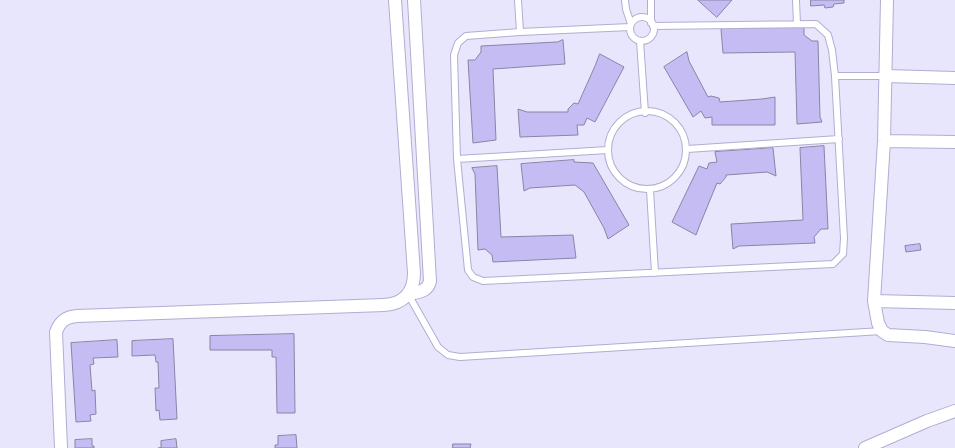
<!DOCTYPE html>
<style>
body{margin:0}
canvas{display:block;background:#e8e6fc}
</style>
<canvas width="955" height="448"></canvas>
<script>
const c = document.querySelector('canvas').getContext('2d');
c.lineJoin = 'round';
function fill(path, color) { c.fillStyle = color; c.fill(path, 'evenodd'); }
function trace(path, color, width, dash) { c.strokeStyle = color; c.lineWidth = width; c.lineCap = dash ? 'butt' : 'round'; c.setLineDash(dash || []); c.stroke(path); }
const building = new Path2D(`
 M698,0H732L717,17Z
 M811,0H844V3L834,4L833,7L825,8L824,5L811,6Z
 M804,27V35L812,41H818L820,117L822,122L797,124L795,52L723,53L721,29Z
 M563,40L565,64L493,69L496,140L473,143L468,60H475L481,52V46L557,42Z
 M687,52L689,61L708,97L711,96L719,98L720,102L762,99L775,97V125H712V117L705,118L701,111L693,117L664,67Z
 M600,54L624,67L595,122L587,118L584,125H577L578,135L520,137L518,109L527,112H568V109L574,103L578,104L595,66Z
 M824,146L828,229H821L814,237L815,243L739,246L733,249L731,224L803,220L800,148Z
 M773,148L776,176L767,172L726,175V177L720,184L717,183L701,222L696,235L672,222L699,166L707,169L709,163L717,162L715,152Z
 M574,160V162L593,163L629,225L608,239L604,228L584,192L575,185L530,188L524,191L521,164Z
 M497,166L501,237L573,235L576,258L493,262L492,255L485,249L478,250L475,174L472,168Z
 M920,244L921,250L906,252L905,246Z
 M294,334L295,413H277L276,357H272V350H210V336Z
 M173,339L177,419L160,420L159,410L156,411L155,388H159L158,362H156L155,355L132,356V341Z
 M117,340L118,357L93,358L94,364L90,365L92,391L95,390L96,414L90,415L91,421L76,422L71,343Z
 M296,435L297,448H275V445H278V436Z
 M92,439V446H94V448H75V440Z
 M176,439L177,448H158H161V441Z
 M453,444H471L470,448H453Z`);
const lane = new Path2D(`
 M518,0L520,32
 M625,0L626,9L631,24
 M651,0V23
 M796,0L797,24
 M630 29a12 12 0 1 1 24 0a12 12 0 1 1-24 0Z
 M630,27L520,32L466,36L458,43L454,55L457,159L468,270L473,277L483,281L833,264L843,254L844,238L835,76L832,50L828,35L816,24L653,26
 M640,41L645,113
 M835,76H886
 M608 150a39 39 0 1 1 78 0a39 39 0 1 1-78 0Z
 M687,149L839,139
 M457,159L608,150
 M650,190L655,273
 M408,294L438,347L448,355L460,357L882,331`);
const street = new Path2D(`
 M887,0L884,141L874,301L878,323L882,331L888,335L925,337L955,341
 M886,76L955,78
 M884,141L955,142
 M408,294C418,292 428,292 430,281L414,0
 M874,301L955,303
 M61,448L56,332C60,321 66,317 77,316L384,305C403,304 414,293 414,273L395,0
 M865,448L927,421L955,411`);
fill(building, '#c5bcf4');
trace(building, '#8984a6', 1);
trace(lane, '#b2add1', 8);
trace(street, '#b2add1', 14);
trace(lane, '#fff', 6);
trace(street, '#fff', 12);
</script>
